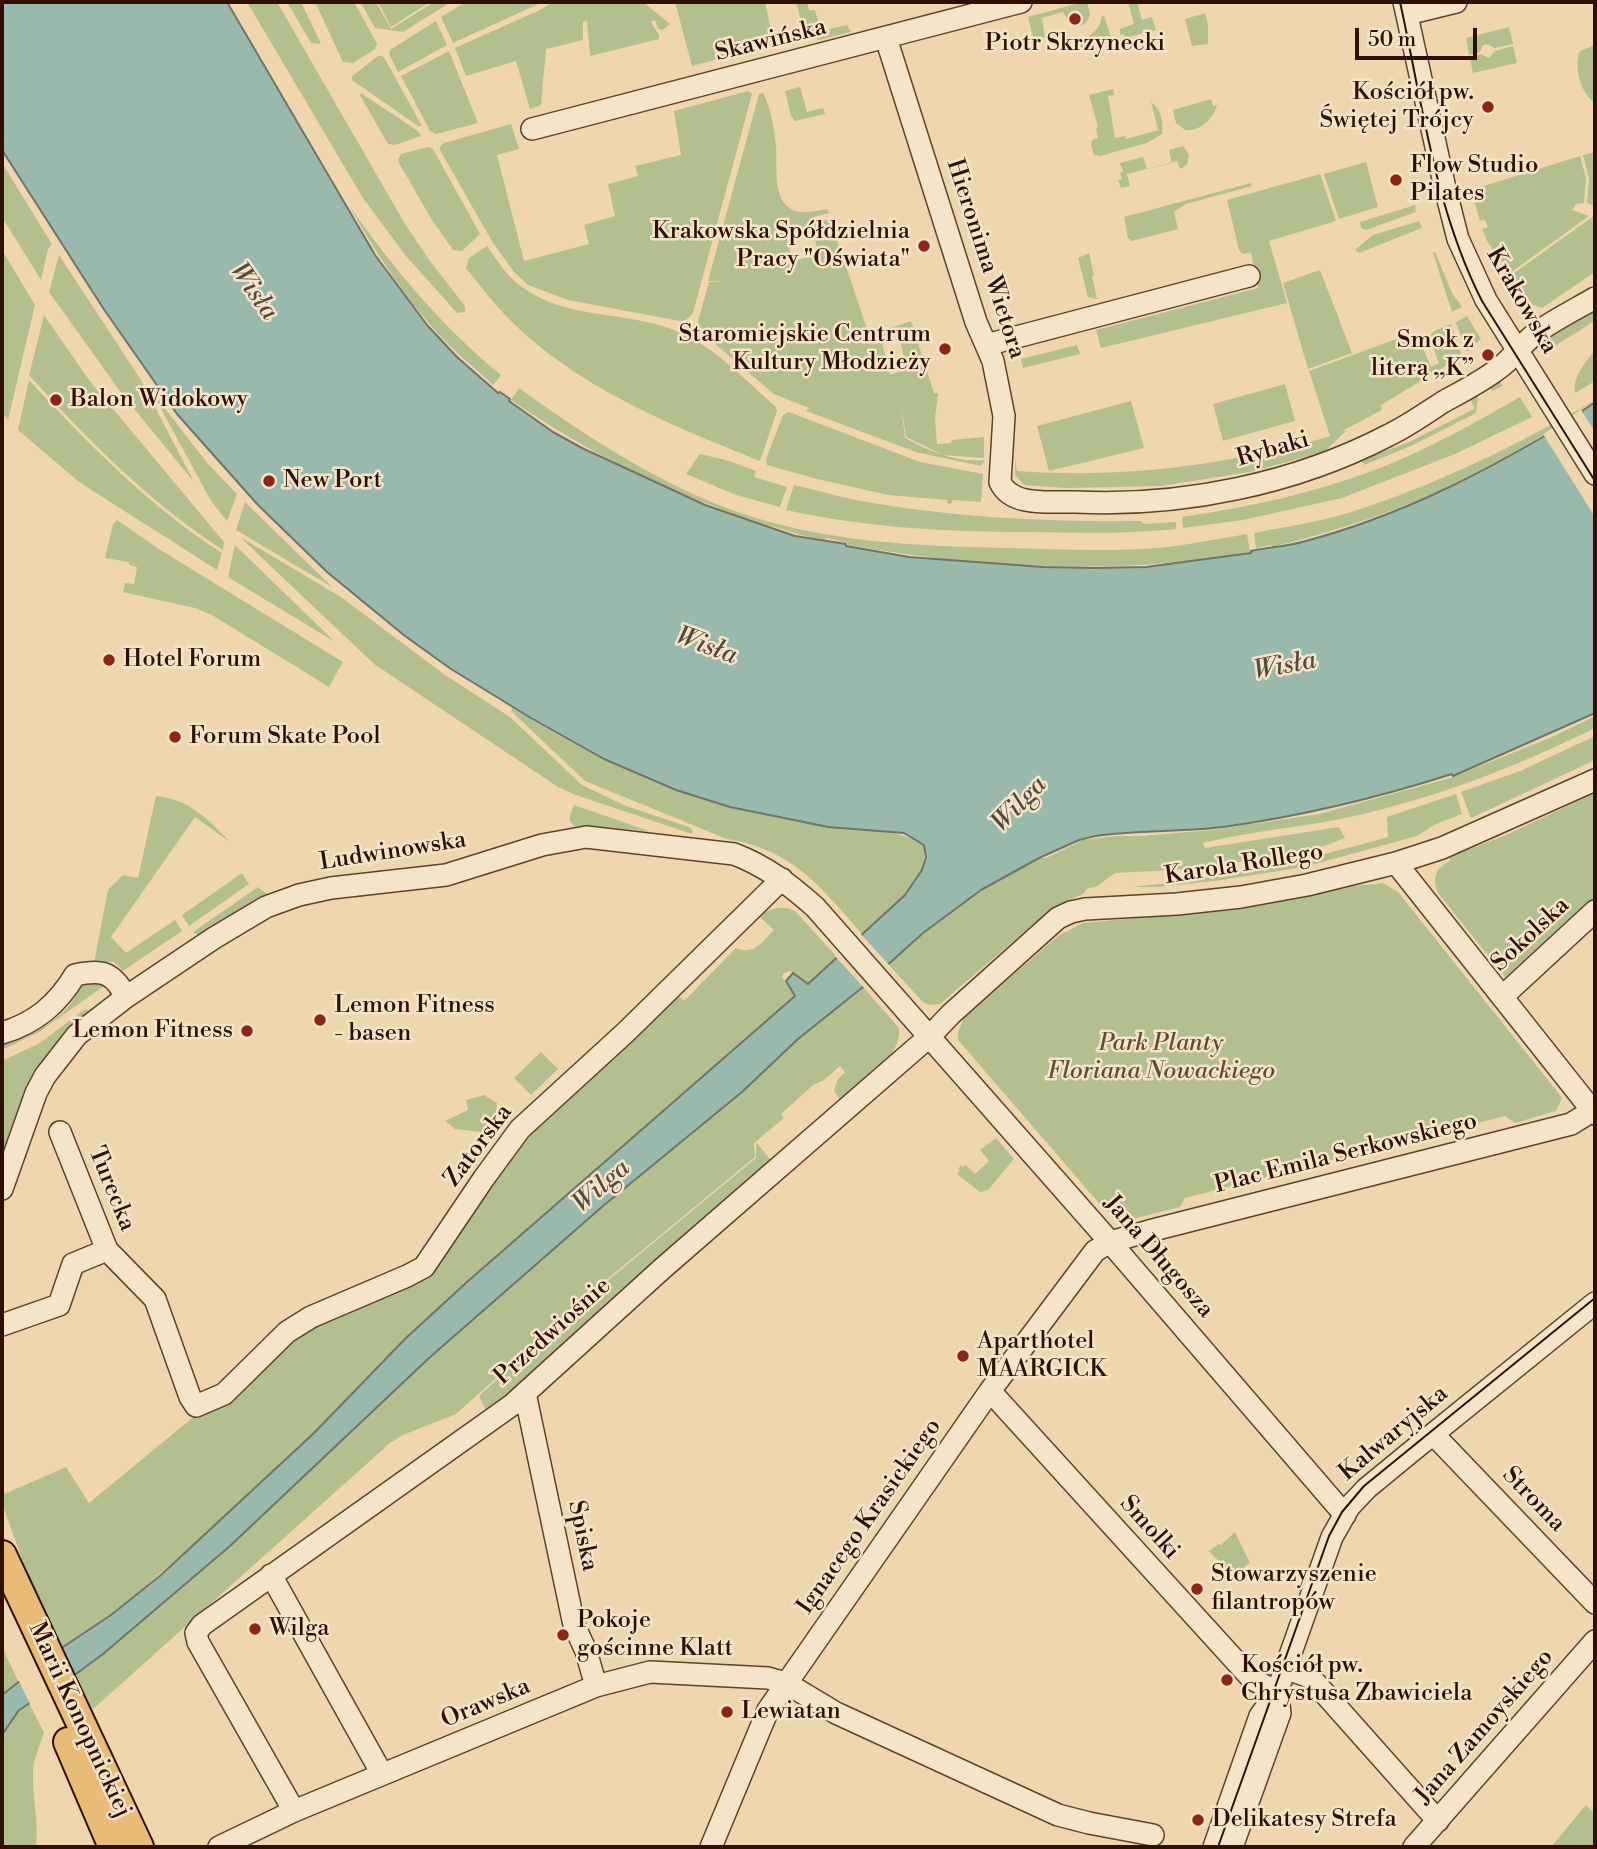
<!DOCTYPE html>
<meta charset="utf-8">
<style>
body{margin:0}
#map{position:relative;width:1597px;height:1849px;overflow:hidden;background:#f0d6ae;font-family:"Libre Bodoni",serif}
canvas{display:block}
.frame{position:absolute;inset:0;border:4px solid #2f1000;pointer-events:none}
.scale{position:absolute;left:1355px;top:28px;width:122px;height:32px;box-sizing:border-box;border:4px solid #2f1000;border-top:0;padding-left:9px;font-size:21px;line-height:24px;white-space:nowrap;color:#2f1000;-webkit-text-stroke:5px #f5e4ca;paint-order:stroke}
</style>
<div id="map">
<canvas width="1597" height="1849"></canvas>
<div class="frame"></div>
<div class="scale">50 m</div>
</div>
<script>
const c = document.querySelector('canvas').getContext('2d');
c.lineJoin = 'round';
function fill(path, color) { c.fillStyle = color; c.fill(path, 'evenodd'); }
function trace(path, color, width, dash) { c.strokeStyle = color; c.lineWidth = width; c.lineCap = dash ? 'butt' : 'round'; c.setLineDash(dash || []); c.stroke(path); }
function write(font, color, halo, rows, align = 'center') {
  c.font = font + ' "Libre Bodoni",serif'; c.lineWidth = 5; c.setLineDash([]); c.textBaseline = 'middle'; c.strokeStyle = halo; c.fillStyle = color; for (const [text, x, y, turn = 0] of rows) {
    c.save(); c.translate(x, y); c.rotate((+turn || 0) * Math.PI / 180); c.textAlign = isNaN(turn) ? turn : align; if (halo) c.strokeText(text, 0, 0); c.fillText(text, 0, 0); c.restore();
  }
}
const green = new Path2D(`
 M247,2H277L405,224L430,261L465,306V312L457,313L406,256L363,198Z
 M287,2H301L321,44L311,43Z
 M315,2H354L377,44L375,49L353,63L343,62Z
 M360,2H376L391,29L434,2H451L403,32L375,28Z
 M378,2H430L391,27Z
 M466,2H543L453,43L441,17Z
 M553,2H643L670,24L662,30L658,29L655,20L651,22L659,35V39L590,56L587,21L583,22V40L546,49L541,105L530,109L516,61L466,76L455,48L542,9Z
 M675,2H765L774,44L692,66Z
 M796,2H807L809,10H815L821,31L847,25L851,32L819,40L805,35Z
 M1083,2H1087L1090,14C1088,24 1080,29 1070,25L1063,12L1042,18L1045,37L1034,41L1028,17Z
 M1128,2H1137L1142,20L1152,17L1156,30L1125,38L1124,34L1120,35V29L1134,24Z
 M1205,13L1208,24V44L1192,46L1185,19Z
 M1102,16H1104L1111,37L1108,38L1109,43L1077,52L1075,41C1090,37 1099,32 1102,16Z
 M436,21L447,45L398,72L389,54L390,50Z
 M1509,27L1513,44L1495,48L1486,44L1482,46L1480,52L1469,55L1466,38Z
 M1595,45V103C1581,94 1573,67 1580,51Z
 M1513,46L1517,63L1473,73L1470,58L1481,54L1489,58L1495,51Z
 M449,51L478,123L436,134L430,131L401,76Z
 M378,56H382L385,59L422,126H418L352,80V76Z
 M800,87L807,112L823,108L825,114L795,121L791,116L785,91Z
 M1113,89L1114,95L1108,96L1115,138L1125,136L1126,139L1158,130L1151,102C1161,108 1164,123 1162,134L1147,143L1100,156L1094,155L1091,145L1092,140L1098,138L1096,128L1098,127L1089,95Z
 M748,91L752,94L693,313L686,320L680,321L568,300L528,285L514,272L493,243L440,150V147L444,143L511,124L519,149L497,155L524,261L589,244L584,225L615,216L608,184L638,176L635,166L681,155L674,111Z
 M361,93L418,131L421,136L395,145L388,144L360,95Z
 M763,93C771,107 774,129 776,146C778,167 770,207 800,212C808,213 819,210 827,209L829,213L814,217L815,222L830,219L869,335L911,321L934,393H938L935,419L937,444L951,443L952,440L984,437V458L943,455L906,437L901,404L905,438C930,451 955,463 985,460L981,466L916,452L806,411L809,408L774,394L701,332L698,321L709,282L725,281H708L759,94ZM811,227L819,254L793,261L786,235ZM898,333L907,369L890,375L881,338Z
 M1211,99L1213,106L1217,105C1213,119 1200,132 1185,130L1176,123L1173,110Z
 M1183,146L1189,155L1187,165L1180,169L1177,161L1127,174L1130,186L1121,188L1118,180L1122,179L1120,173L1123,172L1120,163L1143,157L1147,169L1172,163L1169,150Z
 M428,147L433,149L480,234L462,251L453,250L432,220L399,163L398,160L401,154Z
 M1595,152V206L1587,203L1589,179L1583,155Z
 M1580,156L1586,178L1584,203L1576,204L1572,210L1589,216L1509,274L1487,241L1482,229L1488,227L1485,220L1480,221L1471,190Z
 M1366,162L1378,207L1339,219L1324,174Z
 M2,163L52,244L48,249L41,280L2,217Z
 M1320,174L1336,221L1269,241L1287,303L1101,348L1096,330L1258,288L1251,253L1242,254L1239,250L1227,200Z
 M1251,183L1252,186L1186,204L1174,212L1178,229L1132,241L1128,238L1124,217Z
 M1415,205L1416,212L1366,230L1361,228L1360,222Z
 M350,207C394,269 442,327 501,375L493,385C478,371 463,359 449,345C408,304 378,256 350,207Z
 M1595,215V272L1542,308L1528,303L1510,276Z
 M1419,221L1422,228L1359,253L1355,250L1373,235Z
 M487,246C497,260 507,277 522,287C567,321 632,310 681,333C717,349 746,381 775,406L777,411L760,461C666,423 565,383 496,305C485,293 476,280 466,268L469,258Z
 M2,250L35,305L8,420L2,412Z
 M1435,252L1452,293L1462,307L1452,312L1433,253Z
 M1089,253L1094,275L1092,276L1097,299L1088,297L1078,258Z
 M59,255L141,380L194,482L122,394L49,292Z
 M1320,270L1352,353L1308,369L1283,283Z
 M1595,308V321L1553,347L1548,337Z
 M44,315L89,380L224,542L223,550C150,503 87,439 29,375Z
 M1467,316L1481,339L1468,351H1466L1456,322Z
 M1451,324L1462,356L1381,405L1382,410L1342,431H1346L1324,452L1250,472L1161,486L1066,488L1024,485L1015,475V461L1017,471C1126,479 1223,465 1328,437L1330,436L1309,371L1410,334L1421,343L1431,367L1439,363L1429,337L1434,331Z
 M1077,345L1080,354L1023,368L1021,359Z
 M1595,350V381L1575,393C1572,378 1586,361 1595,350Z
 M29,380C87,443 149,506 222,553L217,570L79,482L18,430Z
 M1499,380L1503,386L1492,391L1491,388L1478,396L1476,413L1411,446L1364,465L1362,461L1367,458L1409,442L1472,410L1475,408L1470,399Z
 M1285,384L1295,421L1223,441L1213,404Z
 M519,388C587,437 662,486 741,513C826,542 915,546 1004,548C1055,549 1107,552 1158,548C1188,545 1218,539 1247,534L1250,552C1118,576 980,568 848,545V543L826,538L825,541C714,514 605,465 511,400Z
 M152,392L208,464L237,494L227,521L211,501Z
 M1520,397L1532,417L1455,454L1342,498L1243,520L1183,528L1182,517C1249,507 1316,493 1380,468C1429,449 1474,423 1520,397Z
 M1595,400L1580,410L1581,412C1543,435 1505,460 1465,479C1403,509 1339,531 1272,547L1271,545L1256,548L1254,533C1285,527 1318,522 1348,513C1434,486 1518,445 1595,400Z
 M1131,401L1144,448L1049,471L1037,426Z
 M789,412L920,462L983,474L981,502L953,500L951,504L947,503V500L888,495L817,479L767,465L766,459L783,415Z
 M700,454L726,460L756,471L754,477L787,487L780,507L736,495L686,474Z
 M794,485C820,491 846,499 873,503C961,518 1051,522 1141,521L1144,524L1176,522V529C1128,534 1080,533 1031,532C947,532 868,528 786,510Z
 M245,502L332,587L236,530Z
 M117,520L162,551L343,662L329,687L212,615L195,608L123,592L125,583L134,584L137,567L129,565V562L105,558L113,524Z
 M240,537L341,597L445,675L510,717L582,785L626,806L689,827L693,831L692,834L576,795L558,787L374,664Z
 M235,545L335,642L228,577Z
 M513,708C581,749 653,788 731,807C762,814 794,821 826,827C859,832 895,826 924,845C930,883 888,910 862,934C820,886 793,850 727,839L585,781L511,711Z
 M1595,716V728C1516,767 1431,800 1345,818C1298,828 1249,831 1203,843L1205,848L1339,827L1345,838L1324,846L1233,863L1174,870L1115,873L1096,887L1088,888L1083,894L1052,908L940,1004L929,1005L923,1002L887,963L923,933L981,890L1039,858H1046L1083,840L1115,836H1141L1213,830L1319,814L1450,778L1552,737Z
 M1595,736V760L1471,818L1461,792L1520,771Z
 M1595,793V903L1510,983L1438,893C1432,879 1435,868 1450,861L1449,857L1506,835Z
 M1456,794L1462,814L1436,824L1417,836L1304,867L1222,880L1158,887H1131C1219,879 1303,861 1388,837L1387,817Z
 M156,796C189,799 208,819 230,842L195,817L111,937L126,953L175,920L182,931L123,971L114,962L94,963L108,890L123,875L138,878Z
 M574,805L649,831L574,826L569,819Z
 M242,873L249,884L189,926L182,915Z
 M1383,883L1398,892L1556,1090L1562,1098L1556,1111L1515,1123L1505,1116L1185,1198L1180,1207L1125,1221L1104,1209L958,1040V1032L964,1018L1058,936L1083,923L1239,909L1354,886Z
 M258,887L271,897L202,937L193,932Z
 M777,908H787L795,911L837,957L808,984L790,971L784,973L782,977L795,996L406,1338L314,1433L215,1527L111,1615L63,1647L25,1568L2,1503V1495L66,1467L89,1503L293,1335L397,1285L518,1139L676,993L684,1001L736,948C753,956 762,942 774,930L760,917L767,911Z
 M91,981L104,986L39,1032L2,1050V1045C32,1036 72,1016 80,985Z
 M863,987L899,1028C903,1058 860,1083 840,1100L834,1091L838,1079L845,1072L840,1066L824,1080L813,1085L781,1114L784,1118L754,1143L755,1157L593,1291L456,1414L403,1435L390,1443L92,1710L76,1674L230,1546L429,1358L603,1206L742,1092L798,1039Z
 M85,1009L91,1012L21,1104L2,1155V1061L40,1043Z
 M541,1052L558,1069L531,1095L514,1078Z
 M484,1095L497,1103L495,1125L491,1133L455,1129L445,1121L468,1110L466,1100Z
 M996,1138L1014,1159L988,1190L980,1192L957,1174L960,1171L958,1169L961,1165L963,1167L966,1165L975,1174L989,1161L980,1150Z
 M756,1142L771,1160V1166L487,1413L479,1396L594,1292L756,1158Z
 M1235,1532L1250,1563L1233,1576L1209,1551L1219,1544L1221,1545Z
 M2,1647L18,1681L2,1695Z
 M29,1703L44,1733C40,1745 34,1758 33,1770C32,1797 39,1821 36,1847H2V1735L19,1710Z
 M1586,1805L1595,1814V1847H1551Z`);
const water = new Path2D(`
 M2,2H227L375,255L427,325L457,357L498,393L500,392L510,399L509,401L553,432L582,448L705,505L795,536L846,544V546L909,557L1043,567L1095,568L1146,567L1251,553V551C1269,547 1283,547 1302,542C1405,515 1493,468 1583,413L1582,411L1595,402V713L1453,776L1452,774C1377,798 1302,816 1223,827C1181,832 1137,830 1095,836L1079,840L1039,858L981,890L923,933L863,987L798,1039L742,1092L603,1206L429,1358L230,1546L103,1654L76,1674L19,1710L2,1735V1695L63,1647L111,1615L161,1575L314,1433L406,1338L467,1282L795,996L786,981L793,973L808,984L905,895L922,870L926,857L924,845L904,833L828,827L730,807L676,790L604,759L531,718L451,669L405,636L327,572L258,505L177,414L103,308L2,150Z`);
const pier = new Path2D(`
 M1580,408L1595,432V517L1543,434L1579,411Z
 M859,932L890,966L866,990L834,955Z
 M61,1644L77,1678L31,1706L17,1677Z`);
const minor = new Path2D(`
 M1404,2L1445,188L1458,239L1486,300L1595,474
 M1407,14L1456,2
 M886,38L976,322L993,361L1004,416L1000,482C1012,508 1052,501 1076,502C1182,507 1295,484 1389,435C1408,426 1426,413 1443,402C1461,392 1481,382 1498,369C1512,359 1522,344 1536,333C1554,320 1576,309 1595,298
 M532,129L1021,2
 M986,345L1249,276
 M1396,863L1595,1114
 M1502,997L1595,911
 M2,1033C35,1023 57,1005 75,975C102,969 113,972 126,997
 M60,1132L107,1250L155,1299L190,1397L196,1406L224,1394L287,1332L311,1317L407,1276L424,1267L484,1178L520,1129L626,1032L782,879
 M2,1189L36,1093L45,1076L77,1035L126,997L214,938L266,907L299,895L331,888L446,875L542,845L586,837L734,854C766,866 790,885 815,907L1110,1242L1345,1515
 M2,1325L59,1305L73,1264L107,1250
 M990,1391L1252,1679L1277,1692
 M525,1393L574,1625L586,1651L596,1686
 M1433,1434L1595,1603
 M271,1575L382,1774
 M1285,1668L1310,1677L1438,1821
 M294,1811L198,1642L196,1633L202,1625L512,1405L663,1268L930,1036L951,1014L1058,918L1071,912L1085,909L1177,904L1241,897L1307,885L1396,863L1442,848L1595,780
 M219,1847L294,1811L596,1686L650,1672L768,1678L786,1683L836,1713L1058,1815L1089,1823L1153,1835
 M711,1847L768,1710L990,1391L1095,1251L1110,1242L1149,1231L1571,1124L1595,1109
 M1214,1847L1260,1716L1277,1692L1332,1537L1349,1507L1367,1488L1417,1447L1595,1303
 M1232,1847L1280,1713L1277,1692
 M1414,1847L1595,1641`);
const major = new Path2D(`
 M2,1555L139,1847
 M68,1742L113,1847`);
const tram = new Path2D(`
 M1400,2C1422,102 1435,209 1482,301L1595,481
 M1218,1847L1329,1536L1342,1512L1364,1486L1595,1298`);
const markers = [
 [1075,19,7,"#8f2418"],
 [1488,107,7,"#8f2418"],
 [1396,180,7,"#8f2418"],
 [924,246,7,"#8f2418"],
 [945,349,7,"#8f2418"],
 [1488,355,7,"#8f2418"],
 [56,400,7,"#8f2418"],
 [269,481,7,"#8f2418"],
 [109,660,7,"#8f2418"],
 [175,737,7,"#8f2418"],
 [320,1020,7,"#8f2418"],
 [247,1031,7,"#8f2418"],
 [963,1356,7,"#8f2418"],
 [1197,1589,7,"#8f2418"],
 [255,1629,7,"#8f2418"],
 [563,1635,7,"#8f2418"],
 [1227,1680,7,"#8f2418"],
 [727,1712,7,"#8f2418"],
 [1198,1820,7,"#8f2418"]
];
const streetNames = [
 ["Skawińska",771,41,-14],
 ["Hieronima Wietora",985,259,72],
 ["Krakowska",1521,301,60],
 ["Rybaki",1273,450,-16],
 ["Ludwinowska",393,852,-9],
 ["Karola Rollego",1244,865,-9],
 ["Sokolska",1531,935,-43],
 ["Zatorska",479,1146,-53],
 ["Plac Emila Serkowskiego",1346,1154,-14],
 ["Turecka",111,1189,68],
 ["Jana Długosza",1158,1257,49],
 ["Przedwiośnie",553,1332,-42],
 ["Kalwaryjska",1394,1434,-40],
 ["Stroma",1533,1500,46],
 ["Ignacego Krasickiego",870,1517,-55],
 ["Smolki",1149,1528,48],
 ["Spiska",582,1536,78],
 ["Orawska",486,1704,-23],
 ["Marii Konopnickiej",79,1720,65],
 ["Jana Zamoyskiego",1485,1727,-49]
];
const poiNames = [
 ["Piotr Skrzynecki",1075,44,"center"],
 ["Kościół pw.",1474,93,"right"],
 ["Świętej Trójcy",1474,121,"right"],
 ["Flow Studio",1410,166],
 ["Pilates",1410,194],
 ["Krakowska Spółdzielnia",910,232,"right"],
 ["Pracy \"Oświata\"",910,260,"right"],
 ["Staromiejskie Centrum",931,335,"right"],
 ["Kultury Młodzieży",931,363,"right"],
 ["Smok z",1474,341,"right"],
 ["literą „K”",1474,369,"right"],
 ["Balon Widokowy",70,400],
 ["New Port",283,481],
 ["Hotel Forum",123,660],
 ["Forum Skate Pool",189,737],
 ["Lemon Fitness",334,1006],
 ["- basen",334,1034],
 ["Lemon Fitness",233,1031,"right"],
 ["Aparthotel",977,1342],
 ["MAARGICK",977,1370],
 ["Stowarzyszenie",1211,1575],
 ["filantropów",1211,1603],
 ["Pokoje",577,1621],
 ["gościnne Klatt",577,1649],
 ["Wilga",269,1629],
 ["Kościół pw.",1241,1666],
 ["Chrystusa Zbawiciela",1241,1694],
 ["Lewiatan",741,1712],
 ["Delikatesy Strefa",1212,1820]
];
const parkNames = [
 ["Park Planty",1161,1044],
 ["Floriana Nowackiego",1161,1072]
];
const waterNames = [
 ["Wisła",253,292,55],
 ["Wisła",706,647,20],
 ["Wisła",1285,667,-11],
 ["Wilga",1020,805,-46],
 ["Wilga",602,1187,-41]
];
fill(green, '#b4bf8f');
fill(water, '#9ab9ad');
trace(water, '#6f7568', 2);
fill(pier, '#f0d6ae');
trace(minor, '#5f422c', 24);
trace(major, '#2f1000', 32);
trace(minor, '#f5e4ca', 21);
trace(major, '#e8bb77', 28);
trace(tram, '#2f1000', 2);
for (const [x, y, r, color] of markers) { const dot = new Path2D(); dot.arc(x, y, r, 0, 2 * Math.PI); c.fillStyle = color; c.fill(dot); trace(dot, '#f5e4ca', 2.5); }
write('24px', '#2f1000', '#f5e4ca', streetNames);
write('24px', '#2f1000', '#f5e4ca', poiNames, 'left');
write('italic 24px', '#5e4d32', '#f5e4ca', parkNames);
write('italic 26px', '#544b3d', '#f5e4ca', waterNames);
</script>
